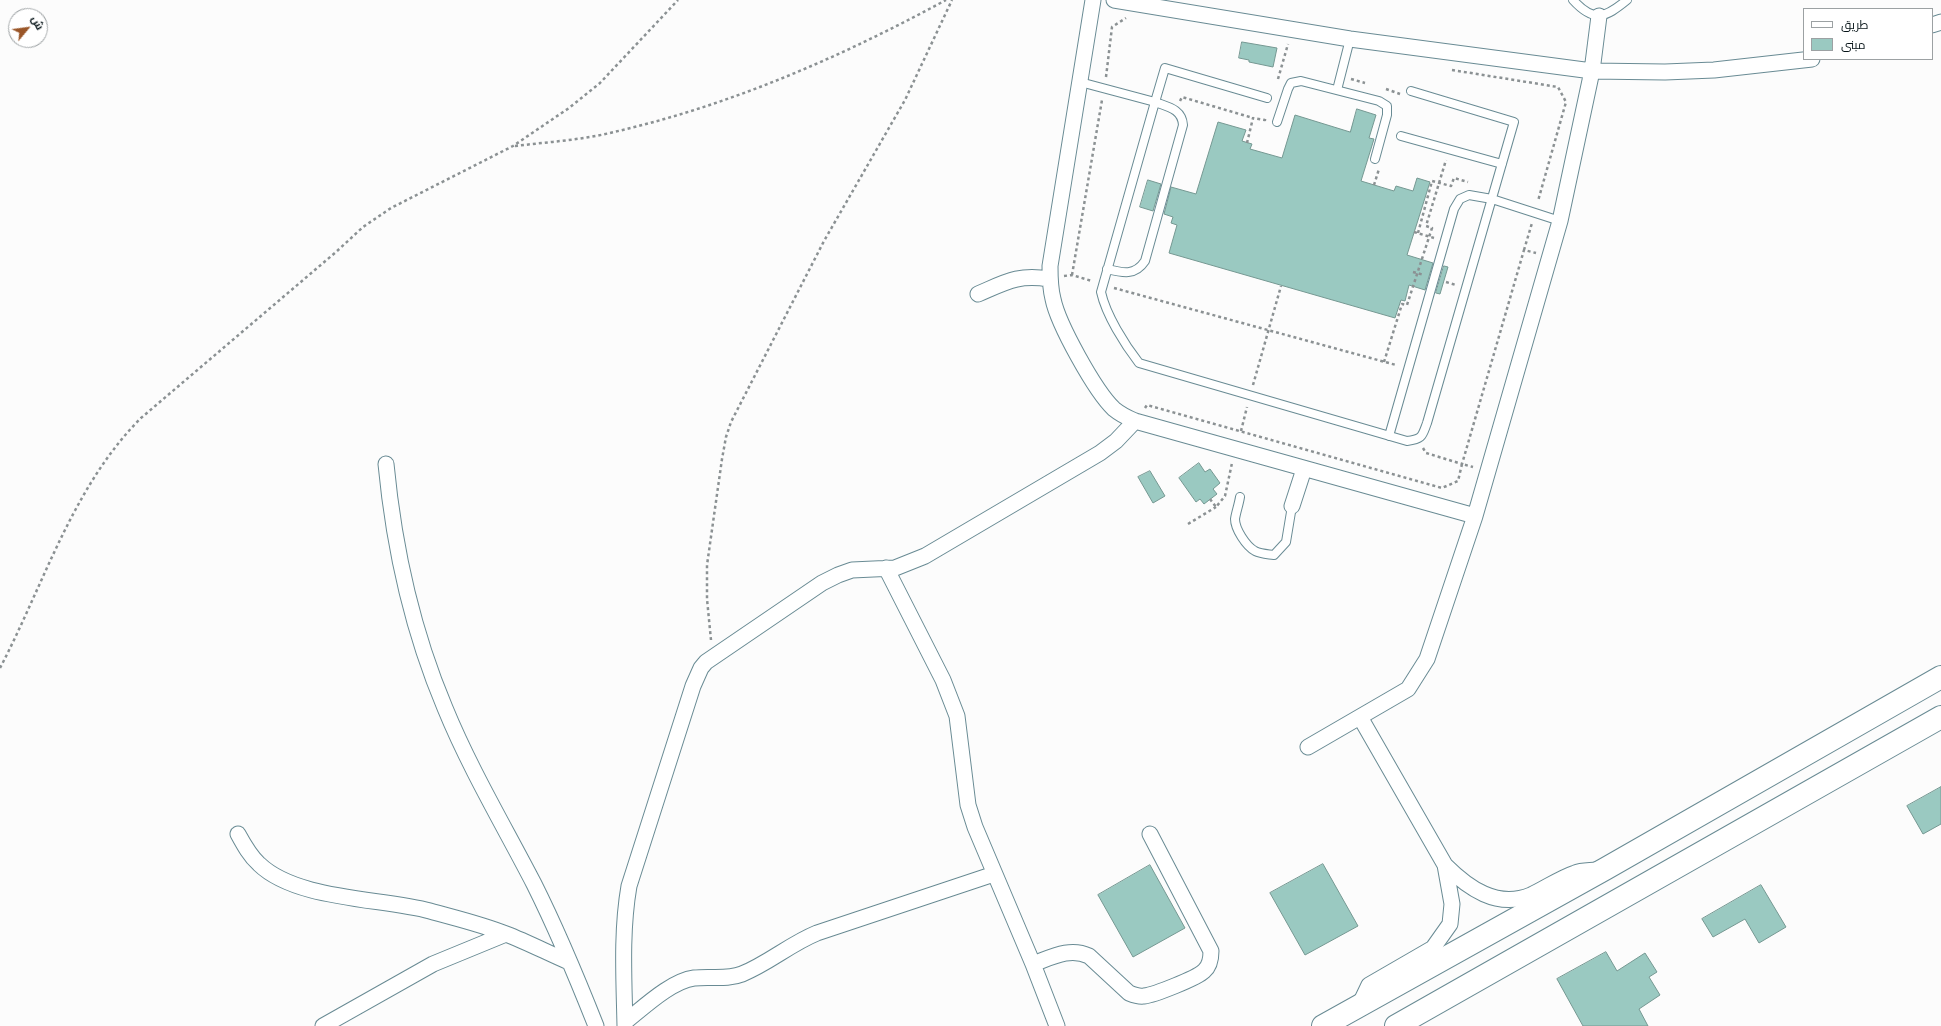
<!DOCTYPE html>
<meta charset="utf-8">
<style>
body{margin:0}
#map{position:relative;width:1941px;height:1026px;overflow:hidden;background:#fcfcfc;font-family:Lora,Cairo,serif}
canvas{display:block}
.legend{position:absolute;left:1803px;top:8px;width:130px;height:52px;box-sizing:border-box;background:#fff;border:1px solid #9ca1a3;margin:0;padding:5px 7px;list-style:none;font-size:12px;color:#081519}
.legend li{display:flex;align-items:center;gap:8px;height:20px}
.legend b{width:20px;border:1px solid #9ca1a3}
.north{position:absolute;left:8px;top:8px;width:40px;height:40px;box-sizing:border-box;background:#fff;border:1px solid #9ca1a3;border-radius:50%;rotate:61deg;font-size:11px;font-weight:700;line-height:16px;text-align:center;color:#081519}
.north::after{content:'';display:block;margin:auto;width:14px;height:18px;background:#9a5628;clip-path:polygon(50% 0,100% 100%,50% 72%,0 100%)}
</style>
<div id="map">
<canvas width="1941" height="1026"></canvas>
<ul class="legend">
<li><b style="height:5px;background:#fff"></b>طريق</li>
<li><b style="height:11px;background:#9ac9c1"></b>مبنى</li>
</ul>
<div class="north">ش</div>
</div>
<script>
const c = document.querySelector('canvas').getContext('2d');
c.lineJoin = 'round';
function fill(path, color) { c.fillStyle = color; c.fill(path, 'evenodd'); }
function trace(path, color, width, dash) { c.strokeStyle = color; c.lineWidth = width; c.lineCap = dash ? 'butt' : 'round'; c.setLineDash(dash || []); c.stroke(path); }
const building = new Path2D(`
 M1242,42L1277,48L1273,67L1249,62V60L1239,58Z
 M1357,109L1376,115L1369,138L1374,139L1361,181L1394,191L1396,186L1413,191L1417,178L1430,182L1407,255L1433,263L1425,290L1409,285L1405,301L1401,300L1395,318L1169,253L1177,225L1171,223L1173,217L1164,214L1171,187L1196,194L1218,122L1246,130L1242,141L1252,144L1250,149L1282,158L1295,115L1350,132Z
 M1148,180L1161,184L1153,211L1140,207Z
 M1444,266L1448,267L1440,294L1436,293Z
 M1199,463L1205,472L1210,469L1220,483L1213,489L1217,494L1204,504L1200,499L1196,502L1179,478Z
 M1150,471L1165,496L1153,503L1138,477Z
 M1941,787V824L1923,834L1907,806Z
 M1323,864L1358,926L1305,955L1270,893Z
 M1150,865L1185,928L1133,957L1098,895Z
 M1761,885L1786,927L1759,943L1745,919L1713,937L1702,919Z
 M1606,952L1617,971L1645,953L1657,972L1649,977L1660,995L1639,1009L1648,1026H1583L1557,979Z`);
const path = new Path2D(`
 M1452,70L1558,87L1566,102L1538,201
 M1106,77L1112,27L1126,18
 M1278,79L1288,44
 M1351,79L1365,83
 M1386,89L1400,94
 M1180,101L1182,97L1253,118
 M1247,143L1253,118L1265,120V118
 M515,146C548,142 582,140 614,132C731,105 841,57 946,0
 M1374,185L1379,169
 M1414,232L1434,238
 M1418,233L1432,181L1451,186L1454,178L1468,182
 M1524,250L1532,223
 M1413,272L1424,275
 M1072,275L1102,100
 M1064,276L1072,275L1092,281
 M1446,282L1456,285
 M1114,288L1396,365
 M1384,362L1402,304L1407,305L1432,228L1426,226L1446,160
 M1253,385L1281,286
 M1145,408L1147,405L1442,488L1458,481L1462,464L1473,467
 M1241,431L1247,407
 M1423,448L1426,453L1462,464L1524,250L1536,253
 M1210,499L1216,507L1225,496L1232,463
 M1188,524L1216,507
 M711,640L707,599V565L722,459L726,437L731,422L824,241L905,100L952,0
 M0,668C44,584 73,486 141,418L336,252L363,227L391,208L513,146L569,108L600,83L678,0`);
const service = new Path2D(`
 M1573,0C1594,23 1605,18 1627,0
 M1080,82L1155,102L1101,292C1106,315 1125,345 1139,363L1407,441C1423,439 1422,436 1427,423L1514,122L1411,91
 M1337,90L1350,39
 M1277,122L1288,89L1291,83L1301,81L1379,101L1387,106V115L1375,159
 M1401,136L1502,164
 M1107,269C1123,273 1135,276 1145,261L1183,125C1182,109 1168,107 1155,102L1165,68L1267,98
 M1389,436L1454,209L1460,199L1469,195L1492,199L1560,221
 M1240,497C1239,504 1236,512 1235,519C1235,529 1246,546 1255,551C1261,554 1267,554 1274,555L1286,542L1292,506`);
const minor = new Path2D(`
 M1093,0L1050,266C1050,277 1050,288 1053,299C1058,324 1095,391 1114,409C1120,414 1128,418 1135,421L1475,516
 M1114,0L1350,39L1592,71L1665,72L1714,70L1812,59
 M1932,25L1941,22
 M978,294C1006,282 1018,274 1049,279
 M386,464C394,548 412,630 445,708C470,769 504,826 534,884C557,930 577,978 596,1026
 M1292,506L1304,469
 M886,568L943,680L957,716L968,805L975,827L1033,964L1057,1026
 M1360,717L1445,865
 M1308,747L1408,689L1427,659L1475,516L1560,221L1592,71L1599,16
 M238,834C244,845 250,856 259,864C296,900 381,898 430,911C455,918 481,924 506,934C527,942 548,953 569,962
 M1033,964C1052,957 1070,947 1089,956L1129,993C1134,995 1139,997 1144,996C1154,995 1197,978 1204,971C1210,966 1211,958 1211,951L1150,834
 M1359,1006L1369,985L1433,948L1450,924L1452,904L1445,865C1468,888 1497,909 1531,895C1546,888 1560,878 1575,873C1582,870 1590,871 1597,870
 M625,1022C643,1008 671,981 694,978C710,976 727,980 742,974C769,963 790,944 817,933L994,874
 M323,1026L433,964L506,934
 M625,1026C624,979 621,932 629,886L693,686L701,668L706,662L822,583L838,575L852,570L895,568L925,556L1100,453L1116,441L1135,421`);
const trunk = new Path2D(`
 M1323,1026L1605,869L1941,677
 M1396,1026L1941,717`);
fill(building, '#9ac9c1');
trace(building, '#759892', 1);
trace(service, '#698b94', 10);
trace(minor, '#698b94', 17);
trace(trunk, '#698b94', 24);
trace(path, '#8b9193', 2.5, [3, 3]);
trace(service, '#fff', 8);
trace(minor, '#fff', 15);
trace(trunk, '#fff', 22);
</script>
